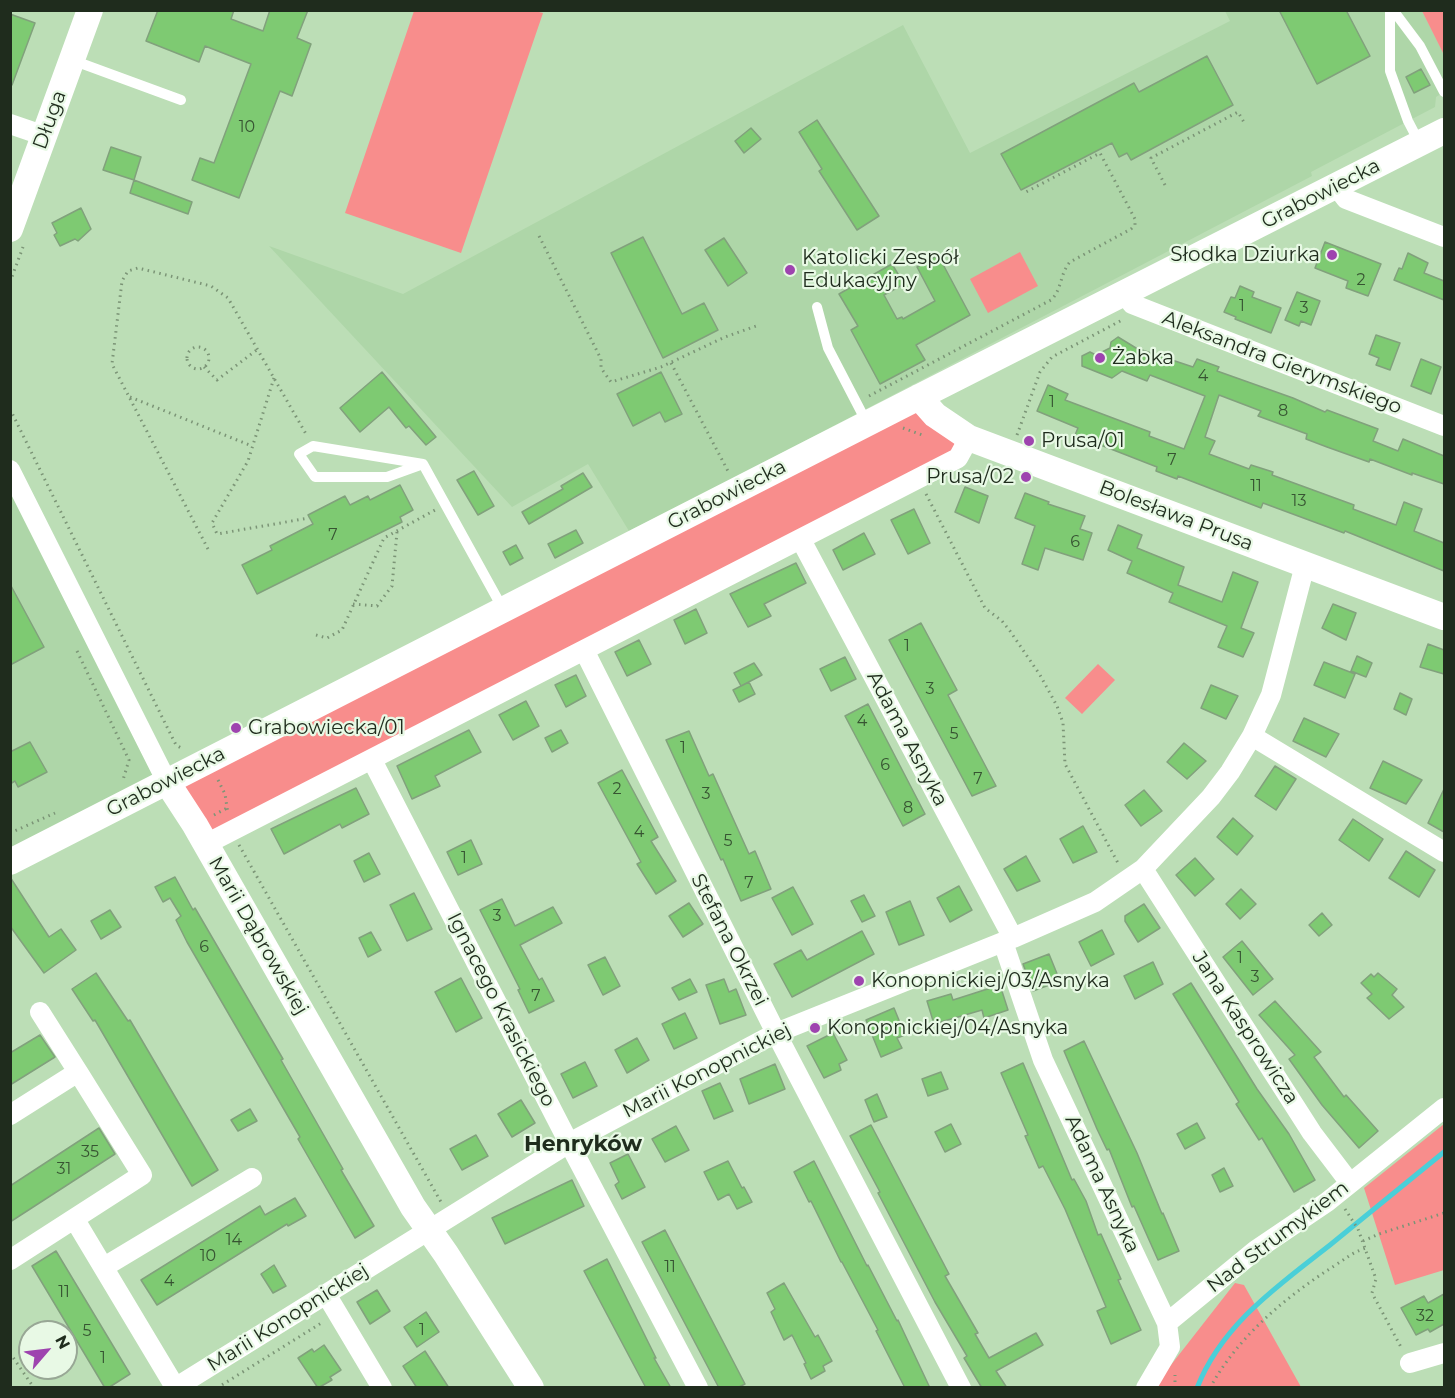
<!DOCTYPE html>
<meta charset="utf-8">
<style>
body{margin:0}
#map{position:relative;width:1455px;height:1398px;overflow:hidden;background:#bcdeb6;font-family:Montserrat,sans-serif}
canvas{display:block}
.frame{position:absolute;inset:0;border:12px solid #1f2c1d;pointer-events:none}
.north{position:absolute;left:18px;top:1320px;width:60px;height:60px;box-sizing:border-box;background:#e8f9e5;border:2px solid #98a795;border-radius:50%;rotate:62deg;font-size:16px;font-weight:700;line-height:24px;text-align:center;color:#1f2c1d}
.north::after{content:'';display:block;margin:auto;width:21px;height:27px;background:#9e44af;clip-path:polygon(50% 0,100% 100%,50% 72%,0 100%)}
</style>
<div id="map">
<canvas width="1455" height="1398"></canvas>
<div class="frame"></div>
<div class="north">N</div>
</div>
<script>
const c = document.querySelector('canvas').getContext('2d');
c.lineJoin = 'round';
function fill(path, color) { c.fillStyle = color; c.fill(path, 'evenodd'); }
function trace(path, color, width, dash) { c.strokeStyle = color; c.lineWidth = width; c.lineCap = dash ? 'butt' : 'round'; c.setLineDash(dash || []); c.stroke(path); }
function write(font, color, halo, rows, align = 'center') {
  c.font = font + ' Montserrat,sans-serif'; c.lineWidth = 4.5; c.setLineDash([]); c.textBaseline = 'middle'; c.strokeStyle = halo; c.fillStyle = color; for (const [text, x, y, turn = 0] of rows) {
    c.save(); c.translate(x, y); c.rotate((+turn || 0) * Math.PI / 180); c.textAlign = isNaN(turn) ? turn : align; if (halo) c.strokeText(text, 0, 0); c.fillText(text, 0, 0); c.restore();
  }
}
const built = new Path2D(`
 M1225,11H1422L1444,55V92L1436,97L1435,107L1311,172L1312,176L732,479L629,531L588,464L512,507L269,246L403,294L903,25L970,153L1230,21Z
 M10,470L167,782L10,862Z`);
const green = new Path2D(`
 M535,11L543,13L461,253L345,213L414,11Z
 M1422,11H1444V55Z
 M1020,252L1038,286L988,313L970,279Z
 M919,397L969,438L958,458L206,844L167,782Z
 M1098,664L1115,680L1082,714L1065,698Z
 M1444,1124V1270L1395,1285L1364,1188Z
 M1235,1283L1244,1285L1301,1387L1153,1388Z`);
const stream = new Path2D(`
 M1197,1388C1222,1324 1279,1285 1330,1245C1368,1214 1406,1183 1444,1152`);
const building = new Path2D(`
 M158,10H234L231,19L263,31L270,10H308L297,38L311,44L292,96L280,91L239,198L192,180L200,158L214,163L251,64L205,46L199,62L146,41Z
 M1279,10H1346L1370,56L1317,84Z
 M10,14L35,23L12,85H10Z
 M1207,56L1233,105L1131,160L1127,153L1119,157L1112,143L1021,190L1001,154L1134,83L1139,92Z
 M1421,69L1430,85L1414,93L1406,77Z
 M817,120L879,216L857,230L819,171L822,169L799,132Z
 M751,128L761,139L744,153L735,141Z
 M111,147L141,157L134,180L103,170Z
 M134,180L192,202L188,214L130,193Z
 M81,208L91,229L78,241L75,239L60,246L54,235L57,233L52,223Z
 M643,237L682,314L704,303L718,330L663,358L611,253Z
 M724,238L747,273L728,286L705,250Z
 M1325,242L1381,264L1368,296L1346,288L1348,281L1315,268Z
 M1408,253L1428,263L1424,273L1444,281V300L1394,280L1399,268L1402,269Z
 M938,255L970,315L916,345L925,360L880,384L851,330L858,326L839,294L892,264L904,284L884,295L897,319L902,317L903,319L935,301L917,267Z
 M1240,286L1254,292L1252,297L1281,308L1271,333L1235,319L1236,317L1224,312L1231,297L1235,298Z
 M1297,292L1320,301L1311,325L1301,321L1299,326L1285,320Z
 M1376,335L1400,343L1390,370L1376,365L1379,358L1369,354Z
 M1118,337L1136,348L1193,367L1197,359L1219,367L1217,371L1293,398L1325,412L1327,410L1378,429L1373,441L1398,451L1403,439L1444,456V484L1412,473V475L1370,459L1369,462L1327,447L1306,439L1307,434L1258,416L1261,411L1219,395L1205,437L1215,441L1209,454L1249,469L1251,465L1273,472L1272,475L1354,505L1353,509L1396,525L1404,502L1422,509L1414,531L1444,543V571L1345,531L1344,533L1263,503L1261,508L1178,476L1177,479L1156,471L1157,467L1075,435L1078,428L1037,411L1048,385L1068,394L1065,400L1150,432L1149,436L1184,449L1205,396L1150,375L1147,381L1122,371L1112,378L1082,366V356L1090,352L1096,355L1110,348L1111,342Z
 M1421,359L1441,367L1431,394L1411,386Z
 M382,372L436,437L426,445L409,426L406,428L389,407L360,432L340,408Z
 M661,372L682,414L665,422L660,412L633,426L617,394Z
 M474,471L494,506L478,515L457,480Z
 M583,473L592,487L529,524L522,512L563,489L561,486Z
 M400,485L413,510L400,517L402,522L257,594L242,565L272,550L270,546L313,524L308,515L345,496L350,505L368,496L370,500Z
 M965,487L988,496L979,523L955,512Z
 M1025,493L1049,502L1048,504L1085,516L1080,529L1092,533L1083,560L1045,548L1038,570L1022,564L1035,526L1015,518Z
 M914,509L930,543L908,554L891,520Z
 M1118,525L1142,535L1137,548L1184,567L1178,585L1222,602L1233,572L1258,582L1241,628L1254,633L1243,657L1218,647L1227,626L1169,602L1173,593L1127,573L1132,561L1108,550Z
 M576,530L583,543L555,558L548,544Z
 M864,533L875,554L843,570L833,550Z
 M516,545L523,558L510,565L503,552Z
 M796,563L806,583L764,604L771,616L748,627L730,594Z
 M10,584L44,647L10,665Z
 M1333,604L1356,613L1346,640L1322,628Z
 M696,609L707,633L685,644L674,620Z
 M921,623L957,690L948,695L949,697L996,786L972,796L889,640Z
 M639,640L651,664L627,676L615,652Z
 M1428,644L1444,650V674L1420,667Z
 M1357,656L1372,663L1366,677L1351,671Z
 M845,657L856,679L831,691L820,669Z
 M1324,662L1355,674L1345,698L1314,685Z
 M754,663L762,675L741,686L734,673Z
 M576,675L586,696L566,707L555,685Z
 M749,682L755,694L739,702L733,690Z
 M1211,685L1238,696L1226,719L1201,708Z
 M1400,693L1412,699L1406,715L1394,709Z
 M526,701L539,726L513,740L499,715Z
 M868,704L925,814L903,826L845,716Z
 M1304,718L1339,734L1326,757L1293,741Z
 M469,730L481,752L435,776L440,786L412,799L397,766Z
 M561,730L568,743L552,752L545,738Z
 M689,731L709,776L713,774L749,854L755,851L771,889L741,901L723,859L721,860L666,740Z
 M30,742L47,772L18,787L15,781L10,784V752Z
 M1184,743L1206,761L1187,779L1167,762Z
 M1383,761L1422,780L1406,804L1370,788Z
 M1275,766L1296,779L1276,810L1255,796Z
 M622,770L658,837L651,841L676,881L656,894L637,864L641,862L598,783Z
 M356,788L369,814L342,828L340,824L284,854L271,829Z
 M1444,789V832L1428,823Z
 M1144,790L1162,811L1141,826L1125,805Z
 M1233,818L1253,836L1237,855L1217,837Z
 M1353,819L1383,839L1369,861L1339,840Z
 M1083,826L1097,852L1073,863L1060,839Z
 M471,840L482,864L458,875L447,852Z
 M1406,851L1435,870L1419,897L1389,878Z
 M369,853L380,874L364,882L354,861Z
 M1026,856L1040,881L1017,891L1004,869Z
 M1195,858L1214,879L1195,896L1176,875Z
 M10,877L49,937L61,929L76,950L44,973L10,926Z
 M175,877L193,910L195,908L283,1059L281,1060L343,1169L341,1170L374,1226L355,1238L298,1139L300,1137L187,942L176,920L181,916L170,898L163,902L155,887Z
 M959,886L972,910L950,922L937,898Z
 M793,887L813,924L792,935L772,898Z
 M1241,889L1256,904L1240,919L1226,904Z
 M414,893L432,929L407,941L390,905Z
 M864,895L875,916L862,922L851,901Z
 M502,899L515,926L553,907L562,923L520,945L539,980L542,978L554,1001L529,1013L518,990L520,989L480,910Z
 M910,901L924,935L899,945L886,912Z
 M689,903L703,924L683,937L669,916Z
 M1144,904L1160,928L1138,942L1125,921V916Z
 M110,910L121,927L101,939L91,921Z
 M1322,913L1332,925L1319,936L1309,925Z
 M1102,930L1114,954L1091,966L1079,942Z
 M862,931L874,954L792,997L774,964L801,950L807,960Z
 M371,932L381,950L368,957L359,938Z
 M1242,941L1273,979L1253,995L1223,957Z
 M1049,954L1060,981L1033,991L1023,964Z
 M605,957L620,986L603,995L588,965Z
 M1153,962L1163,984L1135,999L1124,976Z
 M96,973L128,1021L130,1020L218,1170L192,1186L95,1020L93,1021L72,989Z
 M1378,973L1397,989L1392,995L1404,1007L1389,1019L1367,998L1372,994L1361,983L1371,974L1374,977Z
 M461,978L482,1018L456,1032L435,992Z
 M690,979L697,992L679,1000L672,988Z
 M724,979L729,992L736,989L746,1015L720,1024L706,985Z
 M1191,983L1257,1089L1289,1134L1315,1180L1294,1192L1262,1138L1259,1140L1236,1104L1239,1102L1173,994Z
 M1000,985L1008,1010L984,1018L982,1010L934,1024L927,1001L951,994L953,1000Z
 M1275,1001L1321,1052L1314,1057L1344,1097L1346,1095L1378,1131L1359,1148L1322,1105L1289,1059L1295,1055L1259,1015Z
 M894,1008L905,1035L897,1038L902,1048L881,1057L866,1020Z
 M685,1013L697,1038L674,1049L662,1024Z
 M833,1033L847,1060L839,1064L841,1070L824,1078L807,1046Z
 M40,1035L55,1057L10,1085V1053Z
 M637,1038L649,1060L627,1073L615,1050Z
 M1084,1041L1137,1153L1162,1214L1163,1213L1179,1251L1158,1260L1134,1206L1132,1207L1109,1149L1107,1150L1097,1129L1064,1051Z
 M585,1062L597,1086L573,1098L561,1074Z
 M1023,1063L1072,1180L1074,1179L1086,1201L1098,1235L1101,1234L1121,1279L1118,1280L1141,1330L1111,1344L1097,1311L1106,1307L1065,1209L1043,1166L1039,1168L1025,1136L1028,1135L1001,1073Z
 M775,1064L785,1089L749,1104L740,1079Z
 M941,1072L948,1089L928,1096L922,1079Z
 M720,1083L733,1111L714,1119L702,1091Z
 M877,1094L887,1117L874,1122L865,1100Z
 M521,1100L535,1123L512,1137L498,1114Z
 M250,1109L257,1121L238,1131L231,1120Z
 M1197,1123L1205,1138L1185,1149L1177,1134Z
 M951,1124L961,1144L945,1152L935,1132Z
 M871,1125L949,1274L945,1276L978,1333L975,1334L989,1358L1036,1333L1043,1345L996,1371L1007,1388H982L964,1358L967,1356L935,1302L878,1193L880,1192L850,1136Z
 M676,1126L689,1150L665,1162L652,1139Z
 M99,1128L115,1154L10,1222V1186Z
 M476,1135L488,1156L462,1170L450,1149Z
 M628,1154L645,1187L622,1199L615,1185L619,1182L610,1163Z
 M728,1161L742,1188L744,1187L752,1202L737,1209L729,1194L718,1200L704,1172Z
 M814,1161L867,1266L868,1265L897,1321L898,1320L930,1388H905L876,1331L878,1330L842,1262H841L811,1201L809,1202L794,1172Z
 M1224,1168L1233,1186L1220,1192L1212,1175Z
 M572,1180L584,1206L505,1244L492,1218Z
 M295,1198L306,1216L288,1226L287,1224L157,1305L141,1280L260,1206L265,1215Z
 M665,1230L745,1384L737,1388H719L642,1242Z
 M56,1251L130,1374L108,1388H105L32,1266Z
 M607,1259L656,1358H654L671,1388H646L584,1271Z
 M274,1265L286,1286L273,1293L261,1274Z
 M784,1283L815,1337L818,1335L832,1361L823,1366L825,1371L811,1379L804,1364L806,1363L792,1335L784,1340L771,1312L775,1309L767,1293Z
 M377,1290L390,1311L370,1324L357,1302Z
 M1444,1294V1324L1430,1332L1428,1329L1416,1335L1401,1308L1424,1296L1428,1303Z
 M426,1312L439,1332L417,1347L404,1327Z
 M324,1345L341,1370L330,1377L332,1380L318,1388L298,1358L312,1349L314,1352Z
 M425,1351L449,1388H417L403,1366Z`);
const path = new Path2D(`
 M1165,185L1151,158L1238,112L1245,124
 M539,236L601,359V368L611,382L661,367L725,337L756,326
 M10,282L23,247
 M187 358a11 11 0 1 1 22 0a11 11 0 1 1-22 0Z
 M671,363L729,473
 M204,367L217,380L258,349
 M274,378L248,461L212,523L217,534L309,518
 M869,396L1051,300C1062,290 1060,273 1070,262L1131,229L1135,225V219L1100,153L1024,193
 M130,397L252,446
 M10,409L166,725L176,745L183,749
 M903,428L925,436
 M1017,435L1040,372L1052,357L1124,319
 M926,494L985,608L1002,621L1010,631L1040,675L1057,706L1063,723L1065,764L1119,865
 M208,549L112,364L122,281L128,271L138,268L211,286L228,298L306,434
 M353,604L377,606L392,586L397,532
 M316,635L327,638L342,630L384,538L435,510
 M77,651L129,760L123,780
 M218,780L225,794L228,814
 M214,815L227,808
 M10,833L55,813
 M239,845L441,1202
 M1345,1209L1358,1229L1376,1279L1372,1293L1402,1349
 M1363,1241L1379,1234L1444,1213
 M10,1353L34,1388
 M217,1388L323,1322
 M1175,1388V1375
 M1210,1388C1238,1336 1286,1297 1334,1266C1345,1259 1353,1252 1366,1248`);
const service = new Path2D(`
 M1390,10V71L1408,121L1420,144
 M1393,10L1420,46L1444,92
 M72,60L181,100
 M817,307L828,348L867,423
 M423,464L387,477H315L299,454L313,446L423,464L503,609`);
const minor = new Path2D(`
 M10,124L45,136
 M1336,186L1346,199L1444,237
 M1125,293L1132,304L1444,426
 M10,470L167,782
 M801,540L1013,938
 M584,650L776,1033L961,1388
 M1252,736L1444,852
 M372,760L569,1143L698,1388
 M206,844L958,458L969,438
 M1143,869L1312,1133L1350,1183
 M1003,942L1043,1060L1167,1323L1170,1347L1146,1388
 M40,1012L78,1072
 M10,1115L78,1072L142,1175L10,1260
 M75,1220L175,1387
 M104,1267L252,1178
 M326,1294L382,1388
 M1167,1323L1256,1250L1327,1202L1444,1108
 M1410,1363L1444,1353
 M175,1388L569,1143L776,1033L1013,938L1095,902L1143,869L1211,797L1230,772L1252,736L1271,695L1305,565`);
const tertiary = new Path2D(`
 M10,229L90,10
 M919,397L935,415L969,438L1444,617
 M167,782L195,825L413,1207L446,1254L531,1388
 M10,862L919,397L1444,131`);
const markers = [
 [1332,255,6,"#9e44af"],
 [790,270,6,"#9e44af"],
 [1100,358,6,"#9e44af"],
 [1029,441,6,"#9e44af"],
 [1026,477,6,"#9e44af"],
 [236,728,6,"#9e44af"],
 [859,981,6,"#9e44af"],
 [815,1028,6,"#9e44af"]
];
const numberNames = [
 ["10",247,127],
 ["2",1361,280],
 ["1",1242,306],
 ["3",1304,308],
 ["4",1203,376],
 ["1",1052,402],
 ["8",1283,411],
 ["7",1172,460],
 ["11",1256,486],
 ["13",1299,501],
 ["7",333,535],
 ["6",1075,542],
 ["1",907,646],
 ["3",930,689],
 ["4",862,721],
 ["5",954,734],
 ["1",683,748],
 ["6",885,765],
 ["7",978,779],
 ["2",617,789],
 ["3",706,794],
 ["8",908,808],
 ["4",639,832],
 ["5",728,841],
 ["1",464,858],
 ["7",749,883],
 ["3",497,916],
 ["6",204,947],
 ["1",1240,958],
 ["3",1255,977],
 ["7",536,996],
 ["35",90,1152],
 ["31",64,1169],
 ["14",234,1240],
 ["10",208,1256],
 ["11",670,1267],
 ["4",169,1281],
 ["11",64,1292],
 ["32",1425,1316],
 ["1",422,1330],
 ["5",87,1331],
 ["1",103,1358]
];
const streetNames = [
 ["Długa",50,120,-70],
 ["Grabowiecka",1321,194,-27],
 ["Aleksandra Gierymskiego",1282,363,21],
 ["Grabowiecka",727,495,-27],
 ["Bolesława Prusa",1176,516,21],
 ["Adama Asnyka",907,739,62],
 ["Grabowiecka",166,782,-27],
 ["Marii Dąbrowskiej",258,936,60],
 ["Stefana Okrzei",729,940,63],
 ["Ignacego Krasickiego",501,1010,63],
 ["Jana Kasprowicza",1245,1028,57],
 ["Marii Konopnickiej",707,1071,-27],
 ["Adama Asnyka",1102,1184,65],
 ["Nad Strumykiem",1278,1237,-37],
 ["Marii Konopnickiej",288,1318,-32]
];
const poiNames = [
 ["Słodka Dziurka",1320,255,"right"],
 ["Katolicki Zespół",802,258],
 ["Edukacyjny",802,281],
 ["Żabka",1112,358],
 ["Prusa/01",1041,441],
 ["Prusa/02",1014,477,"right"],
 ["Grabowiecka/01",248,728],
 ["Konopnickiej/03/Asnyka",871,981],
 ["Konopnickiej/04/Asnyka",827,1028]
];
const quarterNames = [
 ["Henryków",583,1145]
];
fill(built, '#aed6a8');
fill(green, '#f88d8c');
trace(stream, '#4acfd8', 5);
fill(building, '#7eca72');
trace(building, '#81a17c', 1.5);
trace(path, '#7b9476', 3, [1.5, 4.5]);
trace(service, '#fff', 10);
trace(minor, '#fff', 20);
trace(tertiary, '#fff', 26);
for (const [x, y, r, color] of markers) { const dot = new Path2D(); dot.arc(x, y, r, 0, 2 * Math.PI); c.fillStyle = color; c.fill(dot); trace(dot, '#e8f9e5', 2); }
write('16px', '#375432', null, numberNames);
write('20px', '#1f2c1d', '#e8f9e5', streetNames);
write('20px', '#1f2c1d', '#e8f9e5', poiNames, 'left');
write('bold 22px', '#1f2c1d', '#e8f9e5', quarterNames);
</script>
